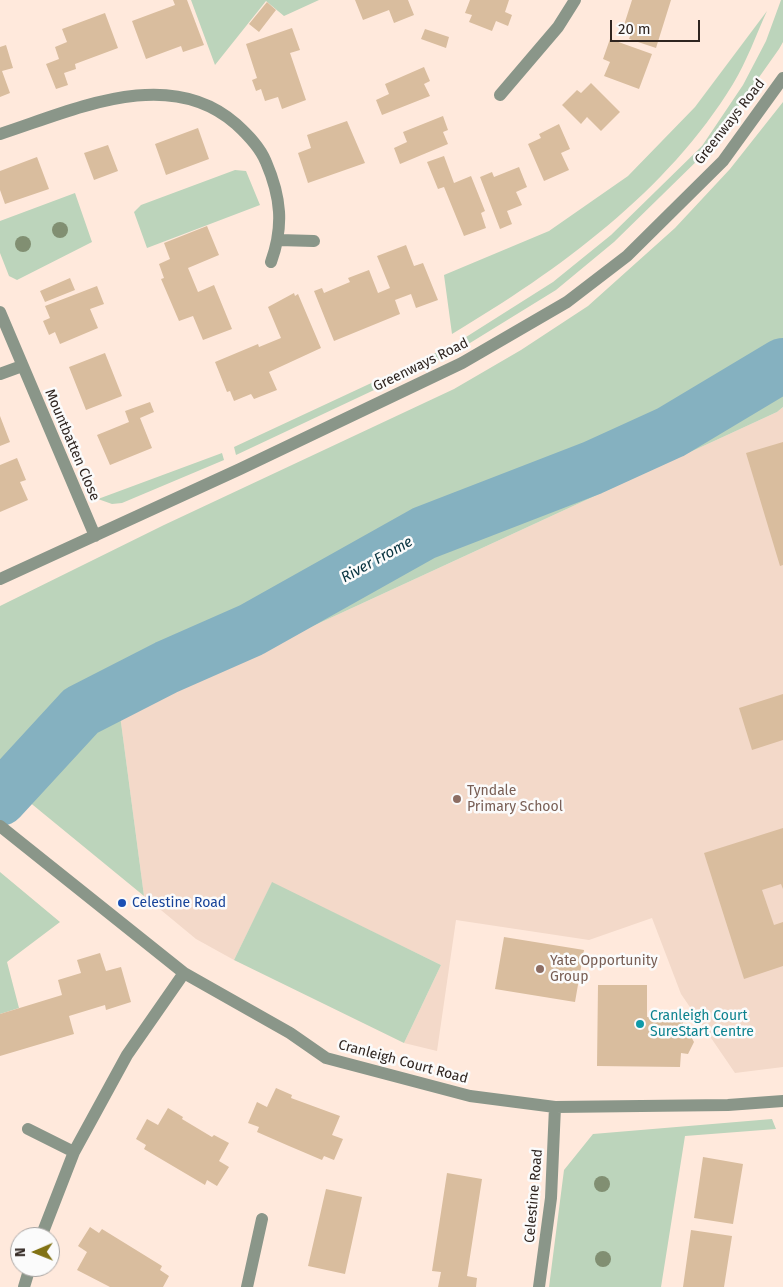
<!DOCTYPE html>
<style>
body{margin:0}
#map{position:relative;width:783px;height:1287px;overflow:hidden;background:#ffe9dc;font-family:"Fira Sans",sans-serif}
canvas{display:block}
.north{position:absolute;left:10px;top:1227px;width:50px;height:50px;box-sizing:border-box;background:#fbfbfb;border:1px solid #a9a5a3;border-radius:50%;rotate:269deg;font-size:14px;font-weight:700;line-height:20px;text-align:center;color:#2f2520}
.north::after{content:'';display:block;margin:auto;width:18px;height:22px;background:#827214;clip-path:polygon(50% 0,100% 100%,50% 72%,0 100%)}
.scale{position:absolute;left:610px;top:20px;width:90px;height:22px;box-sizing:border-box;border:2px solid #2f2520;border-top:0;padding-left:6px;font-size:15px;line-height:18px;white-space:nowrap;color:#2f2520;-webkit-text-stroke:4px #fbfbfb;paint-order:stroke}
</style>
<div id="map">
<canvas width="783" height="1287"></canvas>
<div class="north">N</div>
<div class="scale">20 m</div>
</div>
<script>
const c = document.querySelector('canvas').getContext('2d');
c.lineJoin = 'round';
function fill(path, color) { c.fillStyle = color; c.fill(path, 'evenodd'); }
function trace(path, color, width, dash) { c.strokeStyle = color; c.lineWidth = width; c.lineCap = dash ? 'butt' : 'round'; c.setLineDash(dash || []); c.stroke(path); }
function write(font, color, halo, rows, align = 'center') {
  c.font = font + ' "Fira Sans",sans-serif'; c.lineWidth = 5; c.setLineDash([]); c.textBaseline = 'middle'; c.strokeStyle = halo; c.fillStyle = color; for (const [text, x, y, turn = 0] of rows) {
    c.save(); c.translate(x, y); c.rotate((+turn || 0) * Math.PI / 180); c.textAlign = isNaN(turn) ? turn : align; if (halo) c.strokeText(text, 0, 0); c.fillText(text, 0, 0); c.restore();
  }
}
const built = new Path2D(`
 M783,407V1067L735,1073L681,994L652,918L589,940L456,920L437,1051L404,1043L441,965L272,883L234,960L196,939L144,896L120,715L777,412Z`);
const green = new Path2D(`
 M191,0H319L284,16L266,1L215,65Z
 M781,0H783V42L779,49L707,151L614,242L556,290L457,351L236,455L234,447L455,344L553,282L611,235L702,146L743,85L766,41Z
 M767,11C756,35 747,61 733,84C667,192 559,270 452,334L444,275L549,231L628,176L695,107Z
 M783,102V407L777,412L120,715L144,896L0,778V606L164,525L454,389L521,350L588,306L675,228L730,169Z
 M235,170L246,171L260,205L147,248L134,212L141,205Z
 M75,193L92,242L17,280L9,276L0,253V221Z
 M222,453L224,460L122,503L112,504L98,499Z
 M0,872L60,922L7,962L19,1008L0,1014Z
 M272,882L441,965L404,1043L234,960Z
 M772,1119L776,1129L685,1136L661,1287H549L564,1170L593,1134Z`);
const river = new Path2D(`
 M0,799L81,711L167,667L251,630L424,533L592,468L671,432L783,365`);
const building = new Path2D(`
 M173,0H187L204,45L183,52L181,46L146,59L132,21L175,5Z
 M355,0H408L414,15L394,23L389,10L363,20Z
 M470,0H509L505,12L512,15L508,26L496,21L492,31L469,22L472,15L465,13Z
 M632,0H671L656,48L629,39L633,28L624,25Z
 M267,2L276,10L259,32L249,24Z
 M105,13L118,48L75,64L76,69L64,73L68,85L56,89L46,64L59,59L55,47L67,42L62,29Z
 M292,28L300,50L290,53L306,100L282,109L278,97L265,101L261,89L256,91L252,80L257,78L246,44Z
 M425,29L449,37L446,48L421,39Z
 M610,39L652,54L639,89L604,76L610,62L603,59Z
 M6,45L13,68L2,71L10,93L0,97V47Z
 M424,67L430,81L424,84L430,96L382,115L376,100L389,94L385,84Z
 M591,83L620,112L601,131L587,117L581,124L562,105L577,90L581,93Z
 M443,116L448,130L443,132L448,144L400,164L394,148L407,142L403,132Z
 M347,121L365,163L308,183L298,153L311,148L307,135Z
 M559,124L570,149L561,153L569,170L544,181L528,144L541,138L539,134Z
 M198,128L209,159L166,175L155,144Z
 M108,145L118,171L94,180L84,153Z
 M444,156L454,183L471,176L485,211L481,213L486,228L464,236L444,187L438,189L427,162Z
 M37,157L49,189L5,204L0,190V171Z
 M519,167L527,187L516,192L522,205L507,211L512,224L500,229L480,177L492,172L494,177Z
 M207,226L219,255L188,268L198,292L214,285L232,329L203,340L193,316L179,321L161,279L164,278L159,264L170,259L164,243Z
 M406,245L414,266L423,263L438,300L416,308L411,294L395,300L400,314L334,341L314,291L322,288L324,293L338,287L350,282L348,278L369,270L378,293L390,288L377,256Z
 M70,278L75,290L45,302L40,291Z
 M97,286L104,304L90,309L98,328L60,344L55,332L49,335L43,321L50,318L45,306Z
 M294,293L295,296L298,294L321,348L269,372L277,390L254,399L251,394L234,401L230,391L227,392L215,362L258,344L259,347L281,338L268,307Z
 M105,353L122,396L86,410L69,367Z
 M150,402L154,412L140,418L152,448L110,465L97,435L129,422L125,411Z
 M0,416L10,442L0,446Z
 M783,442V565L780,566L746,453Z
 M17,458L26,480L20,482L28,500L0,512V465Z
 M783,694V740L752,750L739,708Z
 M783,828V889L781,884L762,890L774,925L783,922V966L744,979L704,853Z
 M504,937L584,950L575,1002L495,989Z
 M100,953L106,971L121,967L131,1002L106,1010L105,1005L69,1016L74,1034L0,1056V1014L62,995L58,980L81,973L77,960Z
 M598,985H647V1017L683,1018V1031H688L694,1042L688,1054L681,1053L680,1067L597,1066Z
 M276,1088L292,1095L291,1098L340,1116L332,1135L343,1139L334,1160L324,1156L322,1160L289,1146L257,1132L259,1127L248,1123L257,1102L267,1107Z
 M168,1108L183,1117L182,1119L212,1137L214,1135L229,1143L219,1161L229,1167L217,1186L207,1180L205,1185L144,1149L146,1145L136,1139L147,1119L158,1125Z
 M703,1157L743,1164L733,1224L694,1218Z
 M447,1173L482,1179L467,1276L477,1278L476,1287H438L441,1272L432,1271Z
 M326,1189L362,1197L345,1274L308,1266Z
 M90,1227L99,1233L102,1229L162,1266L160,1270L169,1276L163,1287H110L77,1270L87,1252L78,1246Z
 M691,1230L732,1236L724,1287H683Z`);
const minor = new Path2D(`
 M500,95L558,27L575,0
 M0,134C72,111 168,64 236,124C248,135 260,147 266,162C281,197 284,226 271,262
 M279,240L314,241
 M0,312L95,536
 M0,374L22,366
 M0,579L240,469L462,363L567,302L627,256L723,161L783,78
 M0,826L184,973L290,1033L326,1058L470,1096L555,1107L728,1105L783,1101
 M28,1129L74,1152
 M41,1237L74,1152L127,1055L184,973
 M24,1287L30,1267
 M247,1287L262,1219
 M539,1287L551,1198L555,1107`);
const trees = [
 [60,230],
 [23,244],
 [602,1184],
 [603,1259]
];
const markers = [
 [457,799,5,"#8d6e63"],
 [122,903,5,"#1a4fb4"],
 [540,969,5,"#8d6e63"],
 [640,1024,5,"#0f9aa8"]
];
const streetNames = [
 ["Greenways Road",730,122,-52],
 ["Greenways Road",421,365,-26],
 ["Mountbatten Close",72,445,67],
 ["Cranleigh Court Road",403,1062,15],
 ["Celestine Road",534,1196,-85]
];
const educationNames = [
 ["Tyndale",467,791],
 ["Primary School",467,807],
 ["Yate Opportunity",550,961],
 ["Group",550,977]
];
const transitNames = [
 ["Celestine Road",132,903]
];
const cultureNames = [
 ["Cranleigh Court",650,1016],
 ["SureStart Centre",650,1032]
];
const waterNames = [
 ["River Frome",377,560,-29]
];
fill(built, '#f3d9c9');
fill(green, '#bcd4bb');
trace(river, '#85b1c0', 54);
fill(building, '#d9bd9e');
trace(minor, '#8a9689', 12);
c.fillStyle = '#818f72';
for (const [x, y] of trees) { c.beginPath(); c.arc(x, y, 8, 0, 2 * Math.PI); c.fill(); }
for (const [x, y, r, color] of markers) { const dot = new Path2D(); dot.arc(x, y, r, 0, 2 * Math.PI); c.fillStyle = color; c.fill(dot); trace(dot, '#fbfbfb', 2); }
write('14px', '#2f2520', '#fbfbfb', streetNames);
write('14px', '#785e54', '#fbfbfb', educationNames, 'left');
write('14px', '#164399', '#fbfbfb', transitNames, 'left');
write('14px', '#0d838f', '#fbfbfb', cultureNames, 'left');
write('italic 15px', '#08333f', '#fbfbfb', waterNames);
</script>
